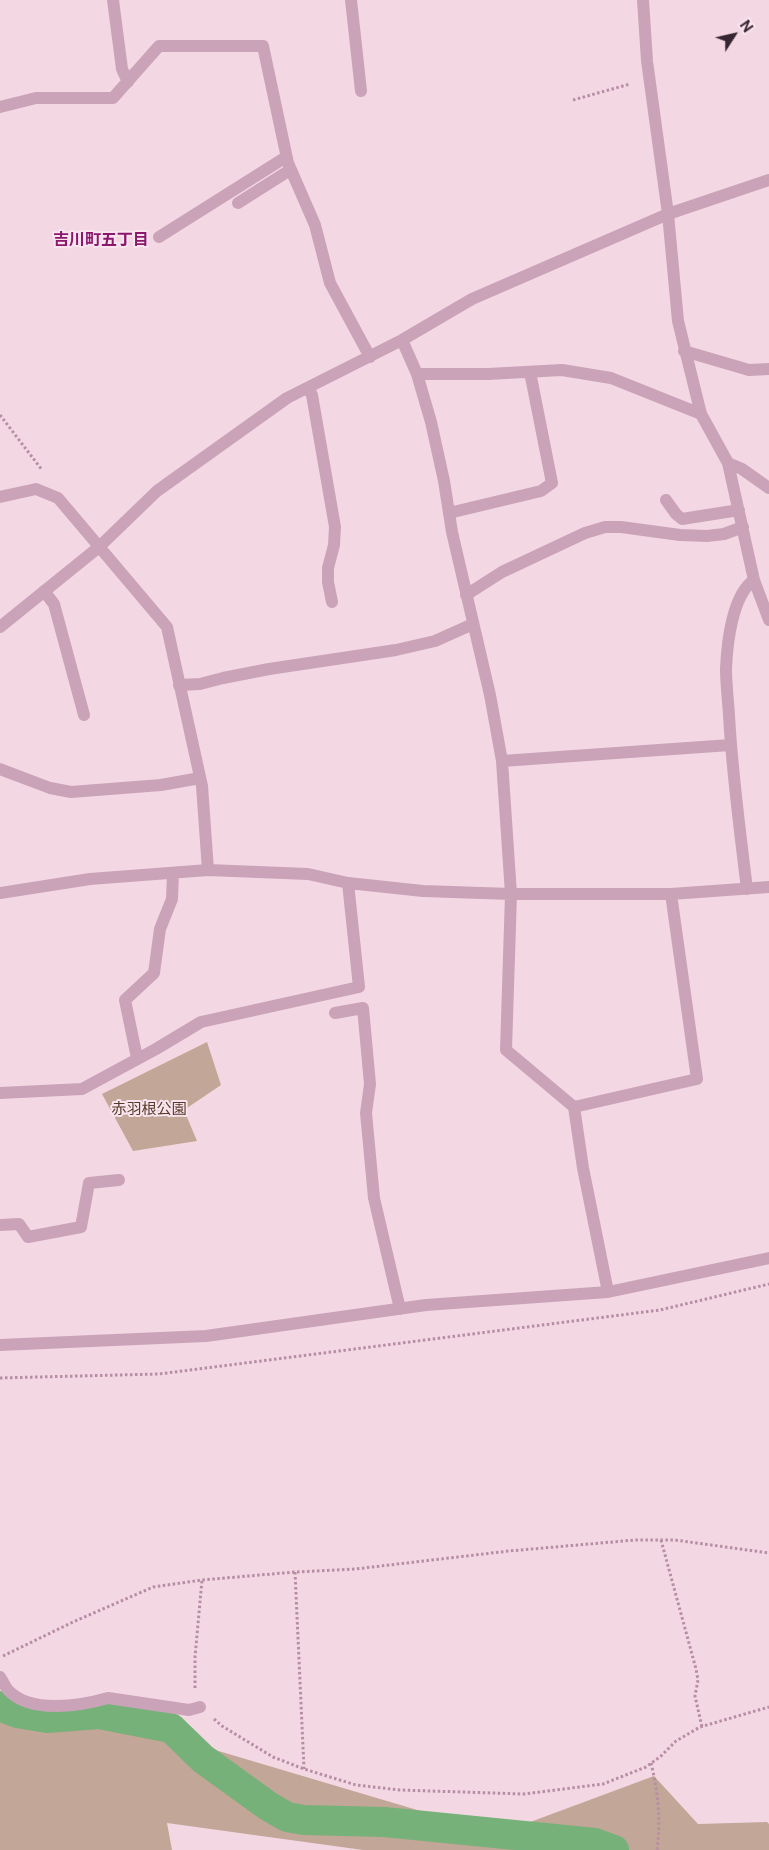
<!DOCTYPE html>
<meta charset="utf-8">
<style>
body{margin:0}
#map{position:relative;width:769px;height:1850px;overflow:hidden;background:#f3d8e4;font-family:"Public Sans",sans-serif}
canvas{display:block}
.north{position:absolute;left:709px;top:10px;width:50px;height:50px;-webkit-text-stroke:4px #fae4ee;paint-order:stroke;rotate:55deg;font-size:14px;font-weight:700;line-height:20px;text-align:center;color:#362631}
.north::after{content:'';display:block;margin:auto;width:18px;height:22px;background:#362631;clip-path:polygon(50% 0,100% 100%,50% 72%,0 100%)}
</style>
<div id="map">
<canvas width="769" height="1850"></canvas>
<div class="north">N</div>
</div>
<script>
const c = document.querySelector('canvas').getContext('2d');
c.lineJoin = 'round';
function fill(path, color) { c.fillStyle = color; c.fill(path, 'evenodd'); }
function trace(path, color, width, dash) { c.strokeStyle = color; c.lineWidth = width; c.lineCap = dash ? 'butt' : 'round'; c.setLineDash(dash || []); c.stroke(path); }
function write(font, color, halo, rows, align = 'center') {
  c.font = font + ' "Public Sans","Noto Sans JP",sans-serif'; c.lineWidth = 4; c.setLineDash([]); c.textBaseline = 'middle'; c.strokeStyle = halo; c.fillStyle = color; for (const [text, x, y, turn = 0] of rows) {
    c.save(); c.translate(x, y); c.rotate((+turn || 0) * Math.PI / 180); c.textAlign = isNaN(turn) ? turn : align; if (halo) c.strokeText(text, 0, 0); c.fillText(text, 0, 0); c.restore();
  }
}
const green = new Path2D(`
 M207,1042L221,1085L184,1110L197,1141L133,1151L102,1094Z
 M0,1712L195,1744L498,1834L654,1776L698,1824L767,1822L769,1824V1850H363L167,1823L172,1850H0Z`);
const canal = new Path2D(`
 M0,1706L17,1713L47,1718L99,1714L171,1728L203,1759L268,1806L287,1817L304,1820L384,1822L595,1843L614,1850`);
const path = new Path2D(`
 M573,100L630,84
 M0,415L42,470
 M0,1378L159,1374L660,1310L769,1284
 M661,1540L696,1669L698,1680L695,1696L702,1727
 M295,1572L304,1769
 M3,1656L73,1622L153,1587L202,1580L295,1572L355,1569L509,1551L635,1540H675L769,1553
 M195,1688V1657L202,1580
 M214,1719L222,1726L273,1757L304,1769L356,1785L400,1790L524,1794L603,1784L646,1767L661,1756L676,1741L700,1727L769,1707
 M651,1763C658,1792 661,1820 657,1850`);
const service = new Path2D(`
 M179,685L200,684L223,678L269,669L396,650L435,641L473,624
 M0,769L50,788L71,792L161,785L200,778`);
const minor = new Path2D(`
 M113,0L122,69L128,82
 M351,0L361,91
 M643,0L647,61L668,214L678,321L701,414L728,463L754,580L769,620
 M0,107L36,98H113L159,46H263L288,163L315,225L330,283L370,357
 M238,203L290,170
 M159,237L286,157
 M402,340L417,374L431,422L444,481L452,532L490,695L502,761L511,894L506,1050L574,1107L583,1168L608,1292
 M684,351L749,370L769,369
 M417,374H488L562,370L611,378L701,414
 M308,388L312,395L335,527L334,545L328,568V582L332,602
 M728,463L742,469L769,488
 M0,497L36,489L58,498L167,627L202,786L208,870
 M666,500L676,514L682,519L739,510
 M449,513L541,491L552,483L530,372
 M44,591L54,604L84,715
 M466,595L502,572L585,533L605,527H621L680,535L707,536L724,534L743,527
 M0,627L99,547L157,491L287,398L402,340L472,299L668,214L769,180
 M502,761L730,745
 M747,889C740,831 732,773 729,715C728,699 726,684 726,669C727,644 732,595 754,580
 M0,893L90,879L208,870L308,874L348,883L423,891L511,894H671L769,887
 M335,1013L363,1008L370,1084L366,1113L374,1198L400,1309
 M137,1058L125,1000L154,973L160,929L172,899L173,873
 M0,1093L82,1089L156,1049L201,1022L359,987L348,883
 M574,1107L697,1079L671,894
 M0,1225L19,1224L28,1237L81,1227L89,1183L119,1180
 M0,1345L206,1336L426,1305L608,1292L769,1258
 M0,1677C3,1681 5,1687 8,1690C30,1714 80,1706 108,1698L189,1710L200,1707`);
const parkNames = [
 ["赤羽根公園",149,1109]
];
const neighbourhoodNames = [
 ["吉川町五丁目",101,240]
];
fill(green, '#c2a697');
trace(canal, '#75b178', 30);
trace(path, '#b78da5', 3, [2.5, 2.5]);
trace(service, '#cba3b8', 12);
trace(minor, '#cba3b8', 12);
write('15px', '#563928', '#fae4ee', parkNames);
write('bold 16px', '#8a196e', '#fae4ee', neighbourhoodNames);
</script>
